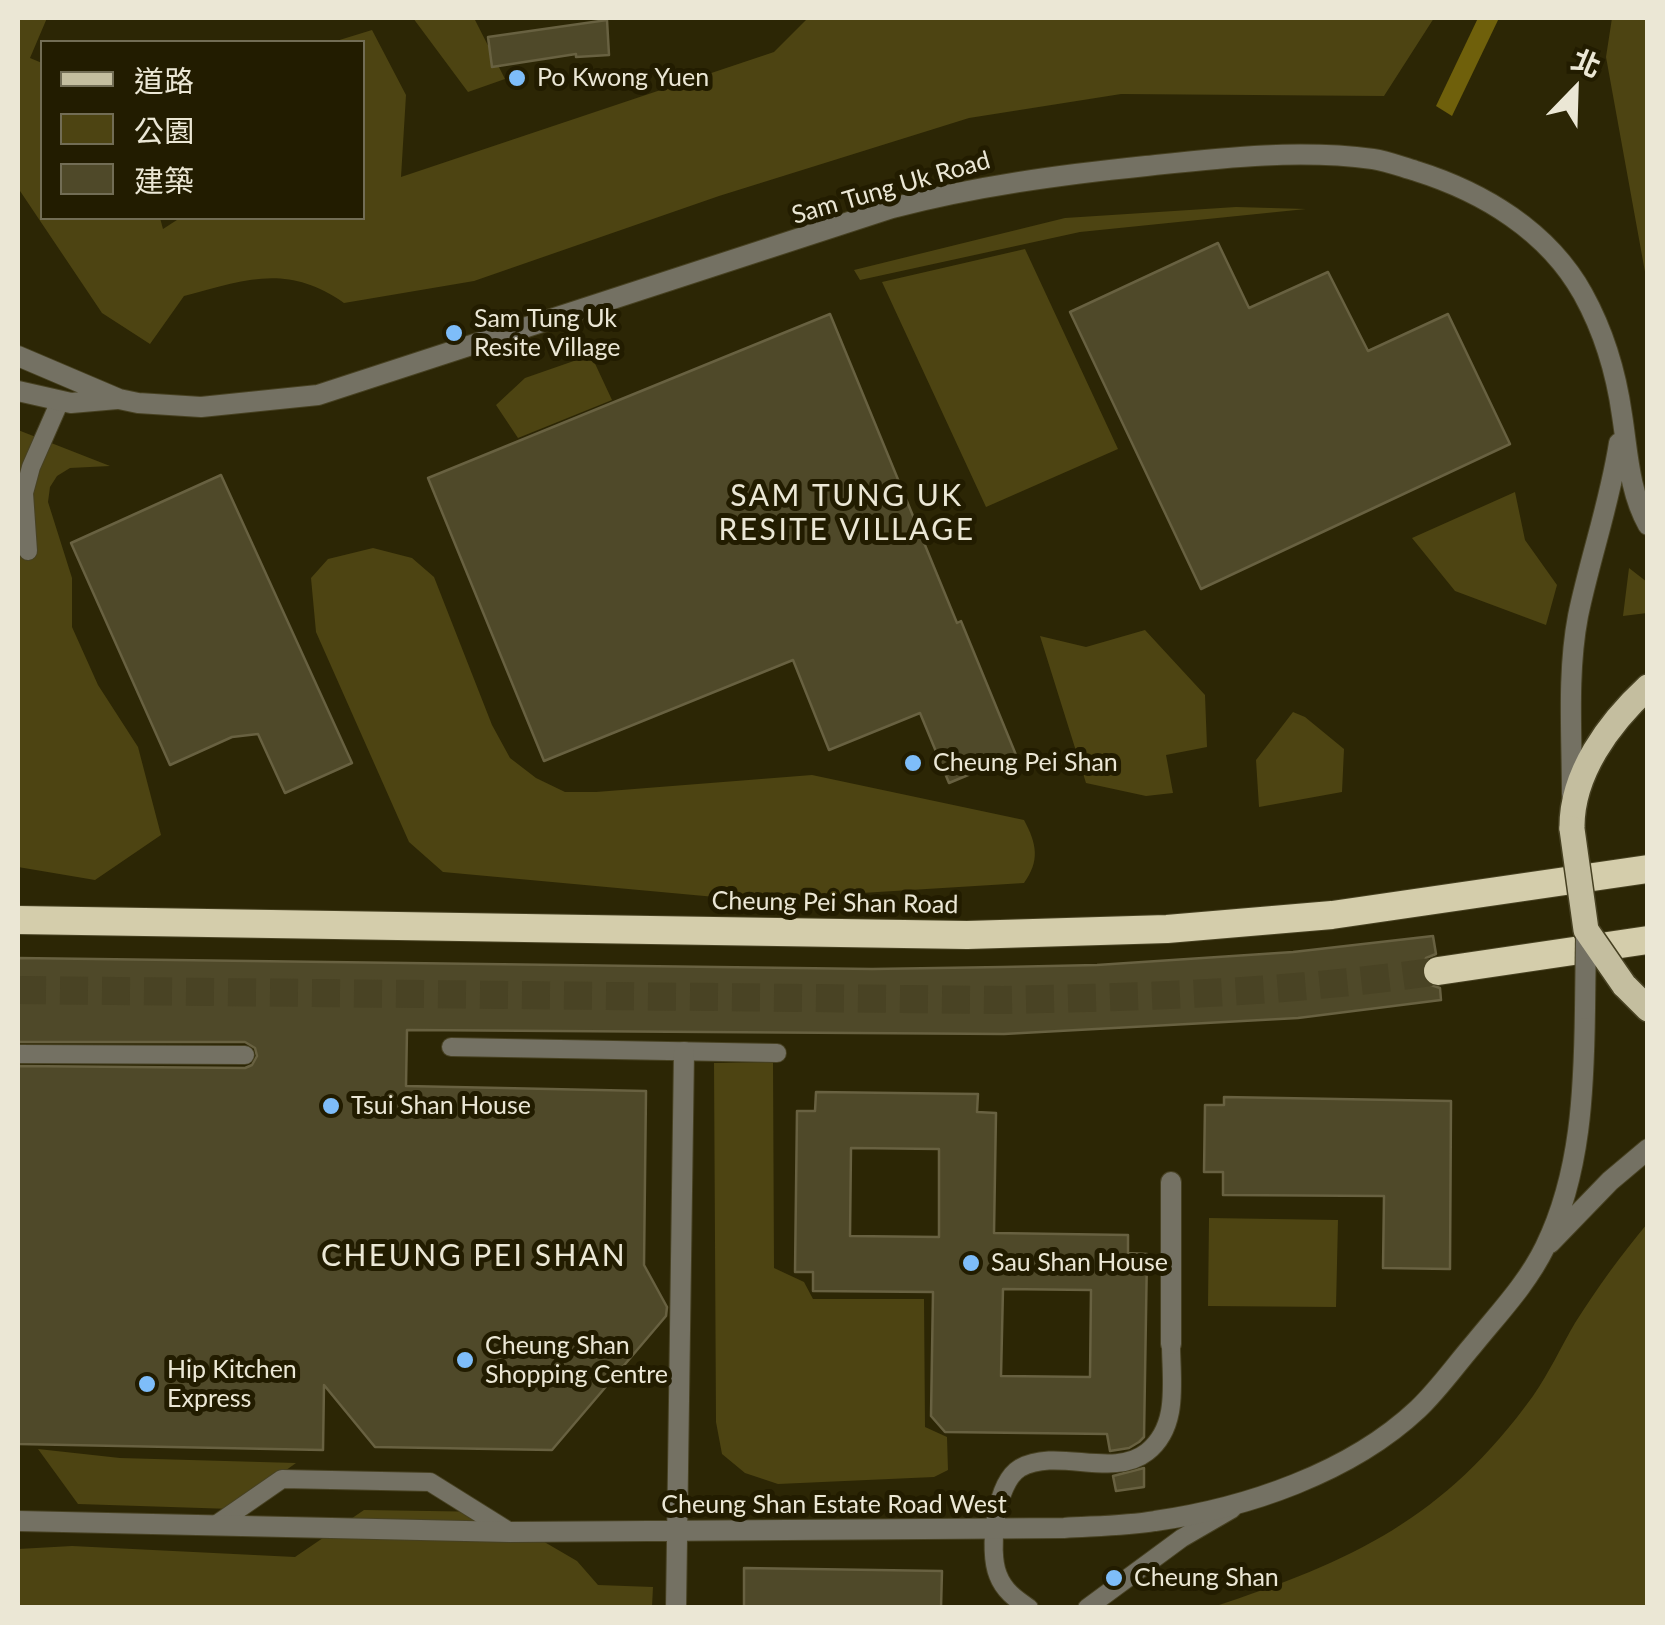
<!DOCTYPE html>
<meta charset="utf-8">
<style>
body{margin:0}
#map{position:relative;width:1665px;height:1625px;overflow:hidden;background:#2c2605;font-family:Lato,"Noto Sans TC",sans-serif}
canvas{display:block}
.frame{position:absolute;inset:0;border:20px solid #ebe7d5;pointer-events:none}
.legend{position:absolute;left:40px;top:40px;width:325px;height:180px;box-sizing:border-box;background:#221c00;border:2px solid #726d55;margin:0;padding:12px 18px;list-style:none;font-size:30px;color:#ebe7d5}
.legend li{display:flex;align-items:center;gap:20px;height:50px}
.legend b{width:50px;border:2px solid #726d55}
.north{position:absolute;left:1525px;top:40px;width:100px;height:100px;-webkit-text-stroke:8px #221c00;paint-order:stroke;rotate:23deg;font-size:28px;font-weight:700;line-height:40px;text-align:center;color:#ebe7d5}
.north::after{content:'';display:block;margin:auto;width:35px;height:45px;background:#ebe7d5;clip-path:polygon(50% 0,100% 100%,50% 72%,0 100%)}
</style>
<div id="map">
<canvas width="1665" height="1625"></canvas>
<div class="frame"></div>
<ul class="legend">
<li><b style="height:12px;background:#c4be9f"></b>道路</li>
<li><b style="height:28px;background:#4d4412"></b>公園</li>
<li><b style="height:28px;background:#4f4929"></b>建築</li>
</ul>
<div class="north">北</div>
</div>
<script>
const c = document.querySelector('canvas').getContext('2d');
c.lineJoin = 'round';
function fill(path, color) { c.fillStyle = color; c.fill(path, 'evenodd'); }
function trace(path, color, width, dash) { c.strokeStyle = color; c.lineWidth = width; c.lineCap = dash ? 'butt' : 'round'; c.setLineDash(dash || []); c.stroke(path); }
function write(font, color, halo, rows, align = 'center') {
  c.font = font + ' Lato,sans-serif'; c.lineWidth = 10; c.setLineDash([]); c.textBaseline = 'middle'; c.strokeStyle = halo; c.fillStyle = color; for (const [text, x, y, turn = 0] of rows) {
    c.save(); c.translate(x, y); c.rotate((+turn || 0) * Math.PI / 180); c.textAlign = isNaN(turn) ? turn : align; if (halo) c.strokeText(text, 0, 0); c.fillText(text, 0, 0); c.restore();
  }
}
const green = new Path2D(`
 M18,18H47L30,58L42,63V218H160L163,229L180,218H362C362,198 367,126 363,114L362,42H333L372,30L406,95L401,177L774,52L808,18H1434L1384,96L1121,94L969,118L719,196L474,281L344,303C286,263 246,280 184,296L150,344L102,313L18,188Z
 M413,18H474L505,79L468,92Z
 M1612,18H1647V283L1606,57Z
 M1236,207L1306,209L1080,232L860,280L854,270L1065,218Z
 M1025,249L1118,449L986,507L882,282Z
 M591,355L612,400L518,438L496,405L525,378Z
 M18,430L110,466L70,468L57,476L50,487L48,502L72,578V627L98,685L138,747L161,835L95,880L18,867Z
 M1515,492L1525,540L1557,585L1546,625L1455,591L1412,538Z
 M373,548L412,558L434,577L492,725L510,758L536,778L565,792H596L812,775L1024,820C1037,844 1040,861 1024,883L748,900L443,872L409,842L316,632L311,578L328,559Z
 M1629,568L1647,582V613L1623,616Z
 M1145,630L1205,695L1207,747L1166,755L1173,793L1146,796L1086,783L1040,636L1086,647Z
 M1293,712L1305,717L1344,749L1342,792L1259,807L1256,760Z
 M773,1062L774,1268L804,1282L813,1299H924L925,1427L947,1437L948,1470L934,1477L778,1484L745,1473L722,1454L716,1422L714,1063Z
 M1209,1218L1338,1220L1336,1307L1208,1306Z
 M1647,1224V1607H1213C1353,1561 1444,1519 1533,1396C1549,1373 1561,1347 1575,1323C1597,1288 1621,1255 1647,1224Z
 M38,1449L120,1458L296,1463L232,1509L78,1504Z
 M364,1510L493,1512L577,1561L598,1585L653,1587L652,1607H18V1549L72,1546L295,1557Z`);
const water = new Path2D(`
 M1478,18H1499L1452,116L1436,106Z`);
const building = new Path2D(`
 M607,20L609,55L576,57V54L492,67L488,37Z
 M1218,243L1249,308L1328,272L1368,351L1448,314L1510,444L1201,589L1070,312Z
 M830,314L957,623L961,621L1016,755L949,783L920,713L829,750L793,660L544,761L428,478Z
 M221,475L352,763L285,793L258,734L232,737L170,765L71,543Z
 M1433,936L1436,954L1426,958L1421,973L1425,983L1440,988L1441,1000L1298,1018L1004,1034L407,1030L406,1086L646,1091L644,1265L667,1307L666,1316L552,1450L375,1447L324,1385L323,1450L18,1444V1066L245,1068L252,1065L257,1056L255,1048L245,1042H18V958L872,969L1003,967L1097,965L1293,952Z
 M816,1092L978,1094L977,1112L996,1113L994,1233L1128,1235V1253L1147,1254L1144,1437L1139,1442L1129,1448L1110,1451L1107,1434L945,1432L931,1416L933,1292L813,1291V1272H795L797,1111H815ZM851,1148L939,1149V1237L850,1236ZM1003,1289L1091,1290L1090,1377L1001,1376Z
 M1224,1097L1451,1101L1450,1269L1383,1268L1384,1196L1223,1195V1172H1204L1205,1105H1224Z
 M1144,1468V1487L1116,1491L1113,1476Z
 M744,1568L942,1571L941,1608H744Z`);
const trunkTunnel = new Path2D(`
 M18,990L1003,1000C1149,997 1294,992 1438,971`);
const service = new Path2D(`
 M28,551L24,493L31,467L60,401
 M451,1047L777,1053
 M18,1054L245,1055
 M217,1524L282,1479L430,1482L510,1532
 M1029,1608C1016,1599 1004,1591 998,1575C988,1551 995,1483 1020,1468C1057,1447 1113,1479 1147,1452C1180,1426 1171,1380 1171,1344
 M1087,1608L1182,1538L1232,1509`);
const pedestrian = new Path2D(`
 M1171,1344V1182`);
const minor = new Path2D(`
 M1550,1243L1610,1181L1648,1149
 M18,1521L510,1532L1064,1528C1094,1526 1125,1526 1155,1521C1246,1508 1350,1473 1418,1409C1438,1390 1455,1366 1473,1345C1498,1314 1527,1284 1545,1247C1581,1174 1584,1089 1585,1009
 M676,1608L684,1052`);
const tertiary = new Path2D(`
 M18,356L119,399L138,403L201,407L318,395L892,208C977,186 1059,175 1146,166C1221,158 1297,149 1373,159C1387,161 1402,167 1416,171C1483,192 1548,231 1583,294C1604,332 1616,372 1622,415C1628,453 1629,491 1648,525
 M18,391L71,403L117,399
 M1572,794C1572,735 1567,674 1578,616C1590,558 1610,502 1619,443`);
const primary = new Path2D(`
 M1572,829C1571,774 1609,723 1648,687
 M1624,985L1648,1009`);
const trunk = new Path2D(`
 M18,920L967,935L1167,929L1332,915L1648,869
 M1438,971L1648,940`);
const minorBridge = new Path2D(`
 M1585,1009L1586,930`);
const primaryBridge = new Path2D(`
 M1572,829L1586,930L1624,985`);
const markers = [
 [517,78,10,"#7ebdf9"],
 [454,333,10,"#7ebdf9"],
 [913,763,10,"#7ebdf9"],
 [331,1106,10,"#7ebdf9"],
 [971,1263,10,"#7ebdf9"],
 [465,1360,10,"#7ebdf9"],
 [147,1384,10,"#7ebdf9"],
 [1114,1578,10,"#7ebdf9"]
];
const poiNames = [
 ["Po Kwong Yuen",537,78],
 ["Sam Tung Uk",474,319],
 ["Resite Village",474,348],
 ["Cheung Pei Shan",933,763],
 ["Tsui Shan House",351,1106],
 ["Sau Shan House",991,1263],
 ["Cheung Shan",485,1346],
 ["Shopping Centre",485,1375],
 ["Hip Kitchen",167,1370],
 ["Express",167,1399],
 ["Cheung Shan",1134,1578]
];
const streetNames = [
 ["Sam Tung Uk Road",891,188,-16],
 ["Cheung Pei Shan Road",835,903,1],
 ["Cheung Shan Estate Road West",834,1505]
];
const quarterNames = [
 ["SAM TUNG UK",847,496],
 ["RESITE VILLAGE",847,530],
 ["CHEUNG PEI SHAN",474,1256]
];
fill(green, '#4d4412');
fill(water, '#6f600b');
fill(building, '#4f4929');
trace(building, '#686141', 2.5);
trace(trunkTunnel, '#494324', 28, [28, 14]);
trace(service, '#474122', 20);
trace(pedestrian, '#474122', 22);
trace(minor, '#474122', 22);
trace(tertiary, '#474122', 22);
trace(primary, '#474122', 28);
trace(trunk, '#474122', 30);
trace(service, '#747163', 18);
trace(pedestrian, '#747163', 20);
trace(minor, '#747163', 20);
trace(tertiary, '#747163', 20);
trace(primary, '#c4be9f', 25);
trace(trunk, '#d4cdab', 28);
trace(minorBridge, '#474122', 22, []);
trace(primaryBridge, '#474122', 28, []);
trace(minorBridge, '#747163', 20);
trace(primaryBridge, '#c4be9f', 25);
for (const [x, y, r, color] of markers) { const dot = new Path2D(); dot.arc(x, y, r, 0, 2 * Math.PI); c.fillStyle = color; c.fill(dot); trace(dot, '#221c00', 4); }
write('25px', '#ebe7d5', '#221c00', poiNames, 'left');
write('25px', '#ebe7d5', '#221c00', streetNames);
c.letterSpacing = '2.5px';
write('30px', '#ebe7d5', '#221c00', quarterNames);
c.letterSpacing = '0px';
</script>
